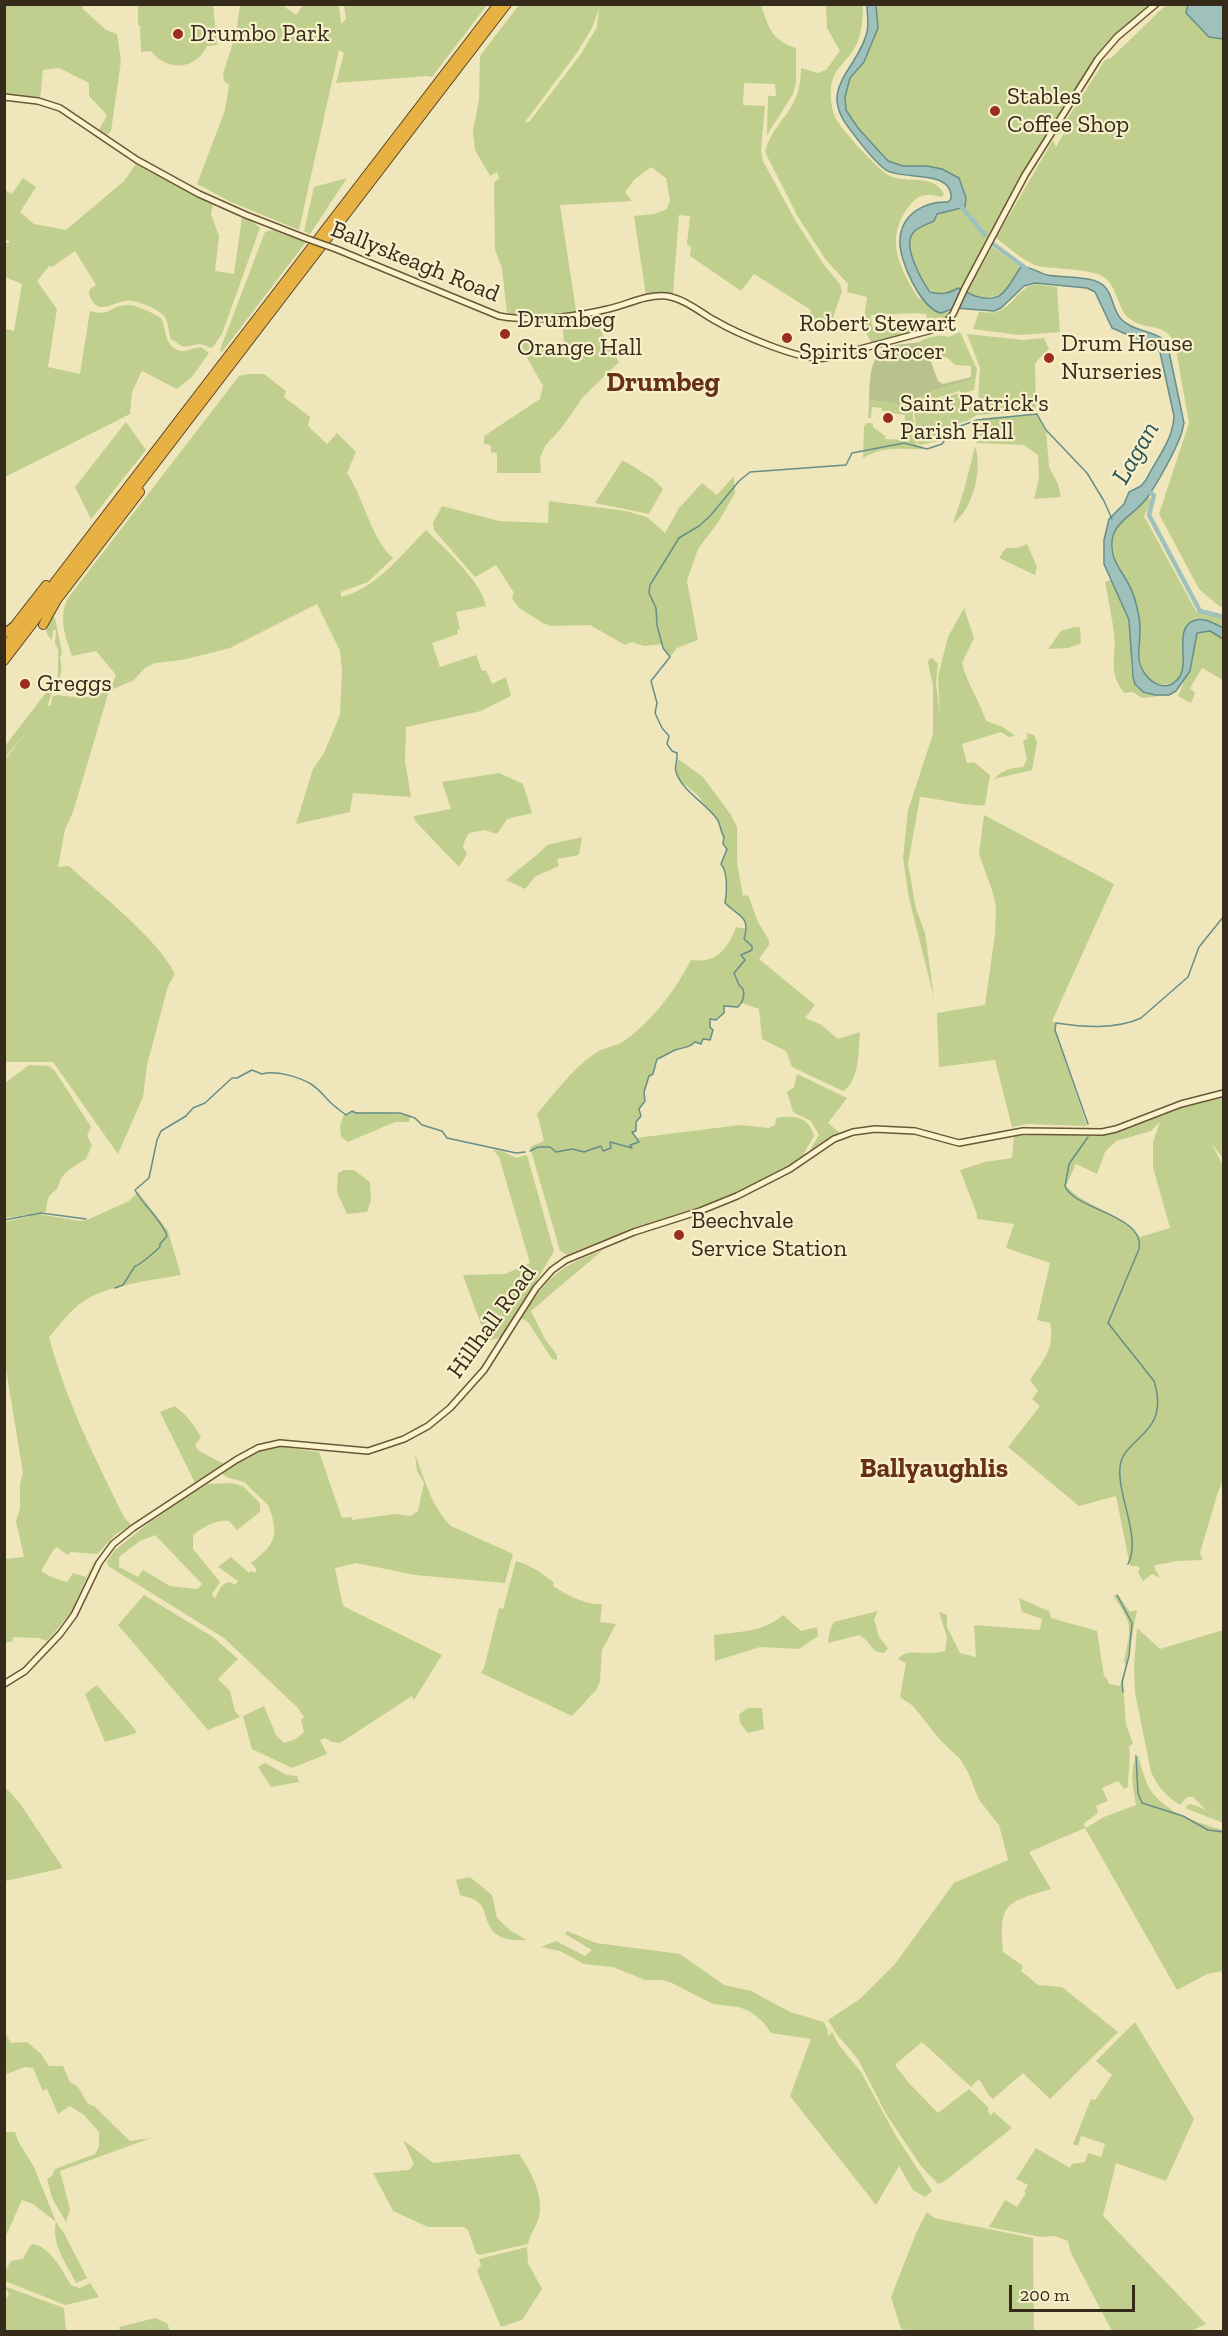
<!DOCTYPE html>
<style>
body{margin:0}
#map{position:relative;width:1228px;height:2336px;overflow:hidden;background:#f0e6bb;font-family:"Zilla Slab",serif}
canvas{display:block}
.frame{position:absolute;inset:0;border:6px solid #362b1a;pointer-events:none}
.scale{position:absolute;left:1009px;top:2285px;width:126px;height:27px;box-sizing:border-box;border:3px solid #362b1a;border-top:0;padding-left:8px;font-size:18px;line-height:21px;white-space:nowrap;color:#362b1a;-webkit-text-stroke:4px #f8efcb;paint-order:stroke}
</style>
<div id="map">
<canvas width="1228" height="2336"></canvas>
<div class="frame"></div>
<div class="scale">200 m</div>
</div>
<script>
const c = document.querySelector('canvas').getContext('2d');
c.lineJoin = 'round';
function fill(path, color) { c.fillStyle = color; c.fill(path, 'evenodd'); }
function trace(path, color, width, dash) { c.strokeStyle = color; c.lineWidth = width; c.lineCap = dash ? 'butt' : 'round'; c.setLineDash(dash || []); c.stroke(path); }
function write(font, color, halo, rows, align = 'center') {
  c.font = font + ' "Zilla Slab",serif'; c.lineWidth = 4.5; c.setLineDash([]); c.textBaseline = 'middle'; c.strokeStyle = halo; c.fillStyle = color; for (const [text, x, y, turn = 0] of rows) {
    c.save(); c.translate(x, y); c.rotate((+turn || 0) * Math.PI / 180); c.textAlign = isNaN(turn) ? turn : align; if (halo) c.strokeText(text, 0, 0); c.fillText(text, 0, 0); c.restore();
  }
}
const green = new Path2D(`
 M4,5H85L82,8L106,30L117,34L121,61L111,131L107,135L99,130L107,115L89,96V83L59,68L43,70L40,100L5,95Z
 M138,5H213L217,45L207,46C196,70 167,72 151,51L141,52L140,26L138,25Z
 M240,5H282L296,15L303,5H339L341,24L346,19L344,5H487L432,77L427,76L336,83L344,53L339,50L299,230L231,202L197,184L225,110L229,85L224,81L223,74L236,33Z
 M519,5H761C769,28 771,40 796,48V83L793,94L767,135L768,96H776L775,84L744,83L743,105L765,106L761,150L763,161L795,220L824,265L840,284L842,291L828,333L804,328L811,310L754,274L741,291L690,256L691,247L687,244L690,216L679,215L673,294L646,295L634,216L654,214L667,209L670,200L666,178L651,167L634,180L625,192L632,201L560,205L576,311L522,316L507,313L502,268L495,250L494,183L499,178L497,172L490,176L475,150L473,131L479,100L480,56ZM599,9L597,27L581,54L529,122H525L576,54L592,28Z
 M826,5H863C863,16 862,30 858,41C848,65 829,67 831,97C831,104 833,113 836,119C842,130 879,171 890,176C908,184 933,173 944,194L942,197C928,193 919,193 909,206C884,239 899,266 918,298L923,299L929,307L948,312L955,308L943,324L902,337L900,335L879,340L872,344L863,327L867,297L847,292L848,284L826,260L798,217L765,152C774,118 801,113 801,68L818,73L826,70L840,51L827,28ZM915,313L926,314L928,321L915,325L914,321L904,322L903,325L872,326L871,315Z
 M876,5H1149L1116,34L1096,57L1006,206L987,246L961,289C953,289 947,295 938,294C923,292 903,245 913,233C917,227 928,224 934,221L937,214L965,207L959,178L942,169L927,166H903L888,161L858,128L846,110L845,97L850,78L864,62L877,28Z
 M1166,5H1223V607L1219,606L1199,589L1159,514L1189,423L1175,344C1164,322 1151,331 1133,321C1116,312 1119,285 1102,276C1089,269 1055,269 1038,266C1026,263 1007,246 996,238L1053,140L1056,147L1066,130L1057,135L1105,60L1111,58Z
 M136,164L213,204L211,214L219,236L215,271L234,274L242,217L252,221L260,228L222,334L212,348L200,344L183,347L171,339C168,332 169,322 164,316C157,308 135,299 125,301C110,303 97,317 89,294L90,289L96,285L75,251L52,267L49,266L37,281L57,309L48,367L80,374L90,311C110,317 110,306 126,305C137,304 152,313 161,318C167,330 164,347 181,351C188,352 195,347 201,347L209,353L192,377L177,389L142,371L132,392L130,414L5,477V329L14,331L22,284L5,277V243H9L10,241L5,240V190L12,194L23,178L36,187L20,212L34,224L66,230L124,181Z
 M347,178L310,234L304,231L314,187Z
 M273,230L306,242L222,352L220,350L265,232Z
 M992,247L1021,267C1010,282 1008,298 986,297C979,297 973,296 967,292Z
 M1035,284L1057,287L1060,332L1019,335L973,329L979,312C985,312 993,314 999,311C1014,305 1017,289 1035,284Z
 M591,315L619,362L583,397L563,426L545,446L540,458L541,473H497V453L491,452V445L484,444V436L540,399L543,386L517,340H532L538,348L564,343L562,319Z
 M960,332L977,369L974,390L964,393L959,391L912,406L916,444L927,449C904,450 884,445 863,458L864,426L867,423H873V427L885,436V439L905,440L903,438L905,415L890,413V411H882V408L872,407L871,418H868L869,400L912,406V400L938,389L971,380V366L955,365L948,358L928,354L919,342C927,337 940,334 949,337Z
 M967,334L1023,340L1044,338L1049,349L1036,362L1035,366L1036,411L977,415L967,421L950,426L937,441L921,445L917,443L914,406L959,393L962,398L969,404L978,399L980,368Z
 M249,374H264L286,391L284,397L310,417L308,426L327,444L337,433L356,452L347,473C364,498 371,539 393,558L368,582L341,592V597C377,588 401,555 426,530C444,548 481,581 486,606L456,612L460,629L457,630L458,634L432,643L440,667L476,655L482,671L486,670L492,684L506,677L511,696L481,711L406,727L405,761L411,797L353,793L350,812L296,824L313,769L324,753L340,715L342,672L340,651L317,604L230,648L182,660L155,663L145,668L134,680L109,691L73,812L65,829L58,867L69,866C100,894 157,938 175,974L168,986L147,1065L143,1097L118,1154L53,1062H5V760L27,731L5,758V746L58,677V649L55,643L56,630H53L52,640C43,632 45,623 50,614L55,618L62,653L60,658C66,678 52,687 48,706L51,705L52,697L57,695L82,698L110,691L116,675L96,651L72,656C65,636 58,617 68,598L239,376Z
 M1037,414L1046,430L1049,467L1058,484L1061,497L1034,499L1039,478L1038,455L1024,445L976,443L982,418Z
 M126,422L146,450L91,519L75,487Z
 M975,447C983,466 973,511 953,523L964,490Z
 M622,461L626,462L653,479L663,489L649,514L595,503Z
 M734,476L735,493L719,521L698,549L687,581L698,640L677,648L670,657L663,648L662,644L644,646L632,642L625,645L590,625L551,626L543,623L519,608L512,598L514,593L496,565L475,577L434,530L433,523L442,506L499,521L548,523L549,501L626,511L647,517L665,533L679,508L702,483L717,495Z
 M1149,493L1151,503L1144,516L1196,611L1223,619V628L1203,620L1178,679C1172,684 1165,686 1157,684C1131,678 1143,626 1136,604C1129,581 1108,560 1114,535C1118,516 1140,509 1149,493Z
 M1027,544L1037,567L1035,575L999,558L1006,548H1017Z
 M1112,580C1120,597 1129,614 1131,633C1133,648 1128,669 1135,684C1141,696 1158,695 1169,695L1142,698L1133,692L1124,693C1107,670 1117,659 1114,634C1112,617 1108,599 1105,582Z
 M964,608L974,638L962,663C967,684 980,701 986,721L1003,727L1015,736L1009,737L1001,732L962,744L967,763L974,762L990,775L985,805C977,808 933,798 920,797L908,864L916,909L925,933L934,998L909,898L903,858L908,810L933,734V686L928,662L929,659L932,658L938,664L936,683L940,715L938,676L948,637Z
 M1074,627H1080L1081,643L1069,648L1048,649L1061,631Z
 M1202,631H1210L1223,639V680L1202,668L1190,688L1195,693L1191,703L1178,696L1193,660L1194,641L1197,633Z
 M1026,733L1034,735L1037,742L1032,770L994,779C1002,770 1012,768 1023,767L1027,759L1023,741L1028,738Z
 M678,759L703,777L731,815L737,827V862L743,896L748,895L758,922L769,940V945L759,959L815,1005L805,1018L820,1024L838,1039L860,1032C858,1050 860,1081 843,1091L792,1067L786,1051L762,1039L759,1009L742,1003L738,1007L724,1006V1013L716,1020L710,1019V1027L713,1030L710,1040L703,1039L701,1044L695,1042C688,1049 683,1047 675,1050C668,1053 665,1056 657,1059L653,1074L649,1076L644,1092L645,1101L639,1109L641,1116L636,1122V1131L632,1132L636,1138L740,1125L769,1128L775,1125L776,1118C794,1115 809,1117 814,1136L804,1153L805,1157C791,1164 778,1173 765,1179C702,1212 632,1228 567,1255L560,1251L530,1147L544,1141L537,1114C555,1093 571,1070 594,1054C603,1047 615,1047 624,1041C652,1021 675,991 691,960C717,964 728,948 736,927L747,929C746,915 734,912 725,903C727,893 728,872 721,864L727,849L723,844L724,837C720,831 721,825 717,819C713,812 704,804 699,797C687,783 671,782 678,759Z
 M499,773L523,784L532,813L507,819L497,834L485,830L469,833L465,840L463,847L467,854L459,867L415,821L414,816L451,809L442,782Z
 M984,815L1114,884L1052,1021L1056,1023L1055,1030L1087,1126L1027,1124L1012,1127L995,1060L939,1067L937,1013L985,1005L995,934L996,907L993,893L979,854Z
 M582,837L579,855L557,859L559,866L536,876L525,889L506,880C518,869 538,856 547,845Z
 M29,1065L49,1066L55,1071L91,1127L87,1136L92,1145L86,1159C73,1167 61,1172 58,1188C47,1198 48,1196 46,1212L5,1218V1083Z
 M797,1074L847,1098L828,1123L840,1133L812,1152L810,1150L819,1135L811,1121L793,1112L787,1092L794,1087Z
 M1223,1096V1158L1211,1143L1224,1167L1223,1481L1218,1492L1200,1553L1203,1560L1177,1561L1156,1565L1154,1567L1160,1578L1152,1574L1143,1581L1138,1573L1140,1568L1137,1566H1130L1116,1496L1079,1506L1008,1447L1040,1406L1032,1399L1038,1391L1030,1380C1044,1359 1055,1349 1050,1323L1037,1320L1050,1263L1006,1248L1014,1224L977,1219V1214L960,1170L985,1162L1012,1158L1014,1136L1053,1134L1094,1136L1113,1133L1181,1108ZM1160,1122L1153,1142V1167L1170,1228L1140,1237C1120,1211 1086,1208 1066,1186L1076,1164L1097,1174L1105,1152L1116,1141L1151,1131Z
 M352,1111C358,1114 364,1112 371,1112C385,1111 396,1115 410,1115L409,1122H395L348,1142L341,1137L340,1126L344,1114Z
 M493,1150L502,1151L516,1158L527,1155L554,1251L503,1337L487,1341L463,1275L505,1274L530,1263L499,1157Z
 M344,1170H354L370,1182L371,1200L367,1212L347,1214L337,1192L338,1173Z
 M138,1192L168,1231L181,1275C149,1281 109,1284 81,1303C69,1312 59,1326 49,1337C66,1401 95,1458 124,1517L131,1525L115,1535L97,1554L71,1552L67,1555L57,1547L54,1549L41,1571L51,1577L67,1582L73,1573L86,1577L96,1558L70,1614L47,1641L38,1638L13,1637V1641L5,1643V1559L24,1557L16,1521L20,1509V1484L23,1473L5,1363V1222L38,1214L80,1221L87,1220L129,1201Z
 M603,1250L531,1311L545,1339L557,1355V1360L552,1359L528,1322L521,1318C548,1277 556,1268 603,1250Z
 M175,1406C186,1415 194,1424 201,1437L195,1445L199,1451L224,1464L195,1483L160,1412Z
 M276,1446L319,1452L342,1518L352,1517V1520L395,1514L411,1516L418,1511L424,1483L417,1471L415,1454C424,1478 432,1508 451,1526L513,1554L505,1583L415,1575L356,1563L335,1568L343,1606L442,1655L414,1700L412,1696L340,1743L332,1742L325,1738L320,1740L327,1754L292,1768L252,1749L243,1716L264,1706L276,1735L284,1743L296,1739L304,1732L301,1720L304,1717L298,1708L224,1638L108,1566L107,1561L115,1550L150,1522L205,1484L231,1483L243,1486L260,1503V1512L237,1530L229,1521C216,1519 203,1527 193,1535V1549L220,1582L212,1594L215,1599C218,1592 221,1583 230,1582L235,1585L238,1581L218,1567L231,1557L249,1573L252,1571L254,1573L257,1570L251,1563C275,1545 280,1535 268,1505L244,1482L226,1477L222,1473L257,1451ZM155,1535L202,1584L198,1589L170,1586L143,1570L138,1577L119,1567V1557L140,1541Z
 M516,1561C529,1564 544,1574 554,1583L553,1586C567,1595 585,1605 602,1604L600,1622L616,1624L602,1650L600,1682L596,1690L572,1716L481,1673L484,1668L499,1608L503,1609Z
 M144,1595L213,1637L238,1659L218,1679L230,1691L235,1711L240,1717L208,1730L118,1625Z
 M1113,1595L1119,1596L1130,1612L1137,1610L1123,1684L1126,1724L1133,1744L1129,1746C1131,1753 1128,1777 1128,1787L1124,1789L1118,1781L1102,1788L1108,1801L1096,1806L1098,1813L1083,1824L1086,1828L1104,1817L1136,1805C1134,1791 1128,1767 1138,1756C1141,1766 1144,1777 1148,1786C1162,1812 1198,1823 1223,1830V1971L1207,1974L1177,1990L1085,1828L1029,1852L1051,1889C1005,1903 999,1902 1003,1952L1023,1966L1021,1971L1038,1985L1062,1987L1118,2032L1050,2099L1023,2073L993,2099L988,2094L979,2079L971,2087L922,2042L895,2065L908,2082L938,2113L969,2089L988,2107V2112L991,2115L994,2112L1012,2128L945,2181L938,2184L921,2166L886,2114L858,2059L838,2036L828,2020L860,1999L895,1964L954,1883L1008,1860L999,1825L979,1800L968,1772L960,1759L941,1741L913,1706L900,1697L906,1663L898,1659C907,1649 918,1654 930,1653C935,1653 940,1652 945,1651L947,1637L939,1612L947,1615V1627L960,1653L976,1657L974,1625L1040,1630L1042,1619L1022,1612L1019,1598L1049,1611L1051,1618L1097,1631L1104,1676L1108,1680L1109,1684L1120,1686L1126,1666L1124,1662C1131,1626 1134,1627 1113,1595Z
 M878,1611L874,1619L879,1637L888,1648L884,1653L875,1651L866,1640L859,1635L828,1643L830,1630L834,1622Z
 M783,1615L801,1631L817,1627L818,1636L799,1649L760,1647L715,1661L714,1635C740,1631 762,1633 783,1615Z
 M1137,1628L1160,1649L1223,1630V1823L1185,1808L1189,1804C1200,1805 1208,1813 1219,1816L1207,1811L1193,1797H1187L1180,1805C1166,1796 1158,1787 1151,1772L1135,1693L1134,1666Z
 M97,1685L134,1728L137,1733L105,1742L85,1694Z
 M748,1708H762L764,1729L748,1733L740,1723L739,1714Z
 M265,1763L287,1775L297,1776L299,1782L271,1787L258,1767Z
 M5,1787L19,1802L63,1868L5,1881Z
 M470,1877L492,1895L497,1918L511,1931L527,1940C513,1941 496,1940 489,1925C485,1917 485,1909 479,1903C474,1898 466,1897 460,1895L456,1880Z
 M567,1931L596,1943L680,1954L724,1985L751,1991L790,2012L824,2022L828,2031V2036L832,2032L839,2045L861,2072L896,2136L932,2191L925,2197L913,2190L899,2166L876,2205L790,2096L811,2039L771,2033L763,2022L751,2012L739,2007L713,2004L672,1983L663,1980H645L613,1967L584,1964L560,1951L541,1947L556,1941L585,1956L592,1950L565,1934Z
 M1135,2022L1194,2119L1166,2181L1116,2163L1103,2216L1206,2324L1191,2331H1112L1071,2253L1068,2241L1055,2236L1041,2237L989,2227L1005,2200L1017,2207L1026,2193L1024,2192L1028,2185L1016,2179L1036,2148L1070,2168L1072,2164L1085,2162L1088,2153L1101,2157L1105,2144L1081,2136L1078,2146L1073,2144L1091,2099L1095,2100L1112,2075L1096,2061Z
 M5,2033L11,2043L27,2042L41,2054L49,2066H63L70,2082L78,2087L88,2104L94,2106L130,2141L151,2138L60,2171L70,2209L66,2222L52,2198L47,2179L52,2176L55,2169L95,2154L99,2146V2132L84,2115L70,2106L58,2114L47,2089L43,2091L33,2068L25,2067L7,2074L5,2068Z
 M5,2132H15L18,2141L34,2167L56,2222L64,2233L87,2278L76,2283C66,2263 51,2244 56,2222L33,2204L22,2200L5,2238Z
 M403,2140L433,2163L519,2154C531,2171 544,2196 539,2217C536,2227 530,2234 528,2244L480,2255L476,2253L468,2230L464,2227H428L393,2211L373,2173L409,2170L414,2164Z
 M927,2212L934,2218L1033,2238L1034,2330L924,2332L901,2329L891,2297L917,2231Z
 M33,2244C52,2248 62,2271 71,2285L80,2288L90,2283L99,2297L65,2305L5,2281V2271L11,2261L23,2259L30,2246Z
 M527,2247L528,2263L542,2289L522,2320L501,2327L477,2271L481,2265L479,2259Z
 M4,2286L64,2308L66,2331H5V2301L9,2294Z
 M155,2318L167,2323L170,2331H120L119,2327Z`);
const cemetery = new Path2D(`
 M919,342L928,354L938,381L943,384L971,377V380L938,389L912,400V406L869,400C870,384 868,358 886,348C894,344 909,344 919,342Z`);
const water = new Path2D(`
 M867,5H876L878,28L864,62L850,78L845,97L846,110L858,128L888,161L903,166H927L942,169L959,178L966,198L965,207L937,214L934,221C928,224 917,227 913,233C902,246 922,281 930,292C941,295 948,294 958,288C964,290 969,294 975,296C1005,305 1007,286 1021,267C1031,266 1038,273 1047,275C1062,278 1095,275 1105,287C1114,296 1112,311 1122,320C1134,332 1154,330 1167,342L1184,423L1181,435C1174,453 1158,483 1146,499C1132,518 1106,523 1113,554C1115,565 1123,573 1128,583C1134,593 1137,606 1139,617C1142,631 1138,645 1139,658C1141,679 1166,698 1180,676C1189,661 1174,629 1193,621C1203,616 1215,624 1223,628V639L1210,631L1197,633L1190,671L1176,691L1169,695H1155L1143,692L1135,684L1133,677L1129,620L1104,564V540L1109,519L1124,504L1129,492L1141,486L1146,480C1157,458 1173,440 1174,416L1160,352L1154,346L1112,328L1095,292L1087,288L1035,283L1024,286L1001,308L994,311L955,308L941,313C921,309 898,259 900,240C901,214 925,201 948,202L951,199C953,168 902,181 886,170C874,162 858,140 849,128C817,87 858,70 867,32C869,24 867,13 867,5Z
 M1188,5H1223V39L1209,37L1186,13Z`);
const stream = new Path2D(`
 M1088,1124L1055,1030L1056,1023C1083,1027 1115,1030 1141,1018L1188,977L1199,947L1224,916
 M1088,1137L1069,1164L1065,1186C1075,1211 1145,1214 1139,1249L1108,1323L1154,1381C1171,1436 1123,1436 1120,1467C1117,1495 1142,1539 1128,1564
 M530,1151L538,1147H550L556,1152L572,1149L584,1152L601,1146L603,1151L611,1148L610,1142L632,1148L630,1145L639,1142L632,1132L636,1131V1122L641,1116L639,1109L645,1101L644,1092L649,1076L653,1074L657,1059C665,1056 668,1053 675,1050C683,1047 688,1049 695,1042L701,1044L703,1039L710,1040L713,1030L710,1027V1019L716,1020L724,1013V1006L738,1007C743,1002 745,996 743,989L739,985L734,973L745,960L741,955L752,950V946L744,939C751,916 739,917 725,903C727,893 728,872 721,864L727,849L723,844L724,837C720,831 721,825 717,819C706,803 682,791 676,772C674,766 678,760 677,753L672,751L667,744L669,736L662,728L655,713L657,703L651,681L670,657L663,648L657,625L656,608L649,593L650,585L679,538L699,526L711,515L739,481L750,472L846,465L852,453L904,443L927,449L942,444L952,429L977,420L1037,414L1046,430L1087,473L1104,501L1112,519
 M4,1220L41,1213L86,1219
 M115,1288L123,1285L135,1266C141,1265 154,1252 160,1247V1244L167,1236C162,1220 143,1205 135,1190L149,1178L157,1140L161,1131L186,1116L193,1108L205,1103L232,1078H237L252,1070L262,1074C276,1070 299,1077 311,1084C319,1089 325,1097 331,1103C335,1107 341,1111 346,1115L352,1111L356,1113H400L415,1118L422,1125L442,1131L447,1138L516,1153L525,1152
 M1117,1595L1132,1623L1129,1656L1122,1682L1123,1692
 M1136,1756L1138,1793L1142,1803L1183,1816L1208,1830L1224,1832`);
const canal = new Path2D(`
 M960,205L985,235
 M993,244L1027,269
 M1145,489L1154,495L1149,515L1200,611L1224,617`);
const secondary = new Path2D(`
 M4,97L38,101L60,108L137,160L199,194L246,215L305,238
 M336,249L499,316C532,322 576,317 608,309C627,305 646,294 666,296C683,298 700,312 714,320C736,333 802,362 826,358L928,331L944,325L953,314L965,288L1025,175L1098,59L1117,37L1156,4
 M4,1684L25,1671L60,1634L74,1615L99,1563L113,1544L133,1528L236,1460L258,1448L280,1443L368,1451L404,1439L428,1426L450,1408L484,1370L536,1288L552,1270L566,1260L634,1232L700,1211L737,1196L790,1169L834,1139L853,1132L875,1129L915,1131L959,1143L1023,1131L1102,1132L1116,1129L1181,1104L1224,1093`);
const motorway = new Path2D(`
 M43,625L57,600L140,492
 M4,634L14,626L46,585
 M4,648L498,4
 M4,661L507,4`);
const secondaryBridge = new Path2D(`
 M305,238L336,249`);
const markers = [
 [178,34,6,"#9b2c20"],
 [995,111,6,"#9b2c20"],
 [505,334,6,"#9b2c20"],
 [787,338,6,"#9b2c20"],
 [1049,358,6,"#9b2c20"],
 [888,418,6,"#9b2c20"],
 [25,684,6,"#9b2c20"],
 [679,1235,6,"#9b2c20"]
];
const poiNames = [
 ["Drumbo Park",190,34],
 ["Stables",1007,97],
 ["Coffee Shop",1007,125],
 ["Drumbeg",517,320],
 ["Orange Hall",517,348],
 ["Robert Stewart",799,324],
 ["Spirits Grocer",799,352],
 ["Drum House",1061,344],
 ["Nurseries",1061,372],
 ["Saint Patrick's",900,404],
 ["Parish Hall",900,432],
 ["Greggs",37,684],
 ["Beechvale",691,1221],
 ["Service Station",691,1249]
];
const streetNames = [
 ["Ballyskeagh Road",415,262,22],
 ["Hillhall Road",492,1322,-54]
];
const waterNames = [
 ["Lagan",1136,453,-60]
];
const quarterNames = [
 ["Drumbeg",663,383],
 ["Ballyaughlis",934,1469]
];
fill(green, '#c0cf8e');
fill(cemetery, '#b7c28f');
fill(water, '#9fc1bb');
trace(water, '#678e89', 1.5);
trace(stream, '#678e89', 1.5);
trace(canal, '#9fc1bb', 4.5);
trace(secondary, '#6a5637', 8);
trace(motorway, '#554229', 10);
trace(secondary, '#fbf3ce', 5);
trace(motorway, '#e8b143', 8);
trace(secondaryBridge, '#6a5637', 8, []);
trace(secondaryBridge, '#fbf3ce', 5);
for (const [x, y, r, color] of markers) { const dot = new Path2D(); dot.arc(x, y, r, 0, 2 * Math.PI); c.fillStyle = color; c.fill(dot); trace(dot, '#f8efcb', 2); }
write('24px', '#362b1a', '#f8efcb', poiNames, 'left');
write('24px', '#362b1a', '#f8efcb', streetNames);
write('italic 26px', '#285557', '#f8efcb', waterNames);
write('bold 27px', '#663016', '#f8efcb', quarterNames);
</script>
